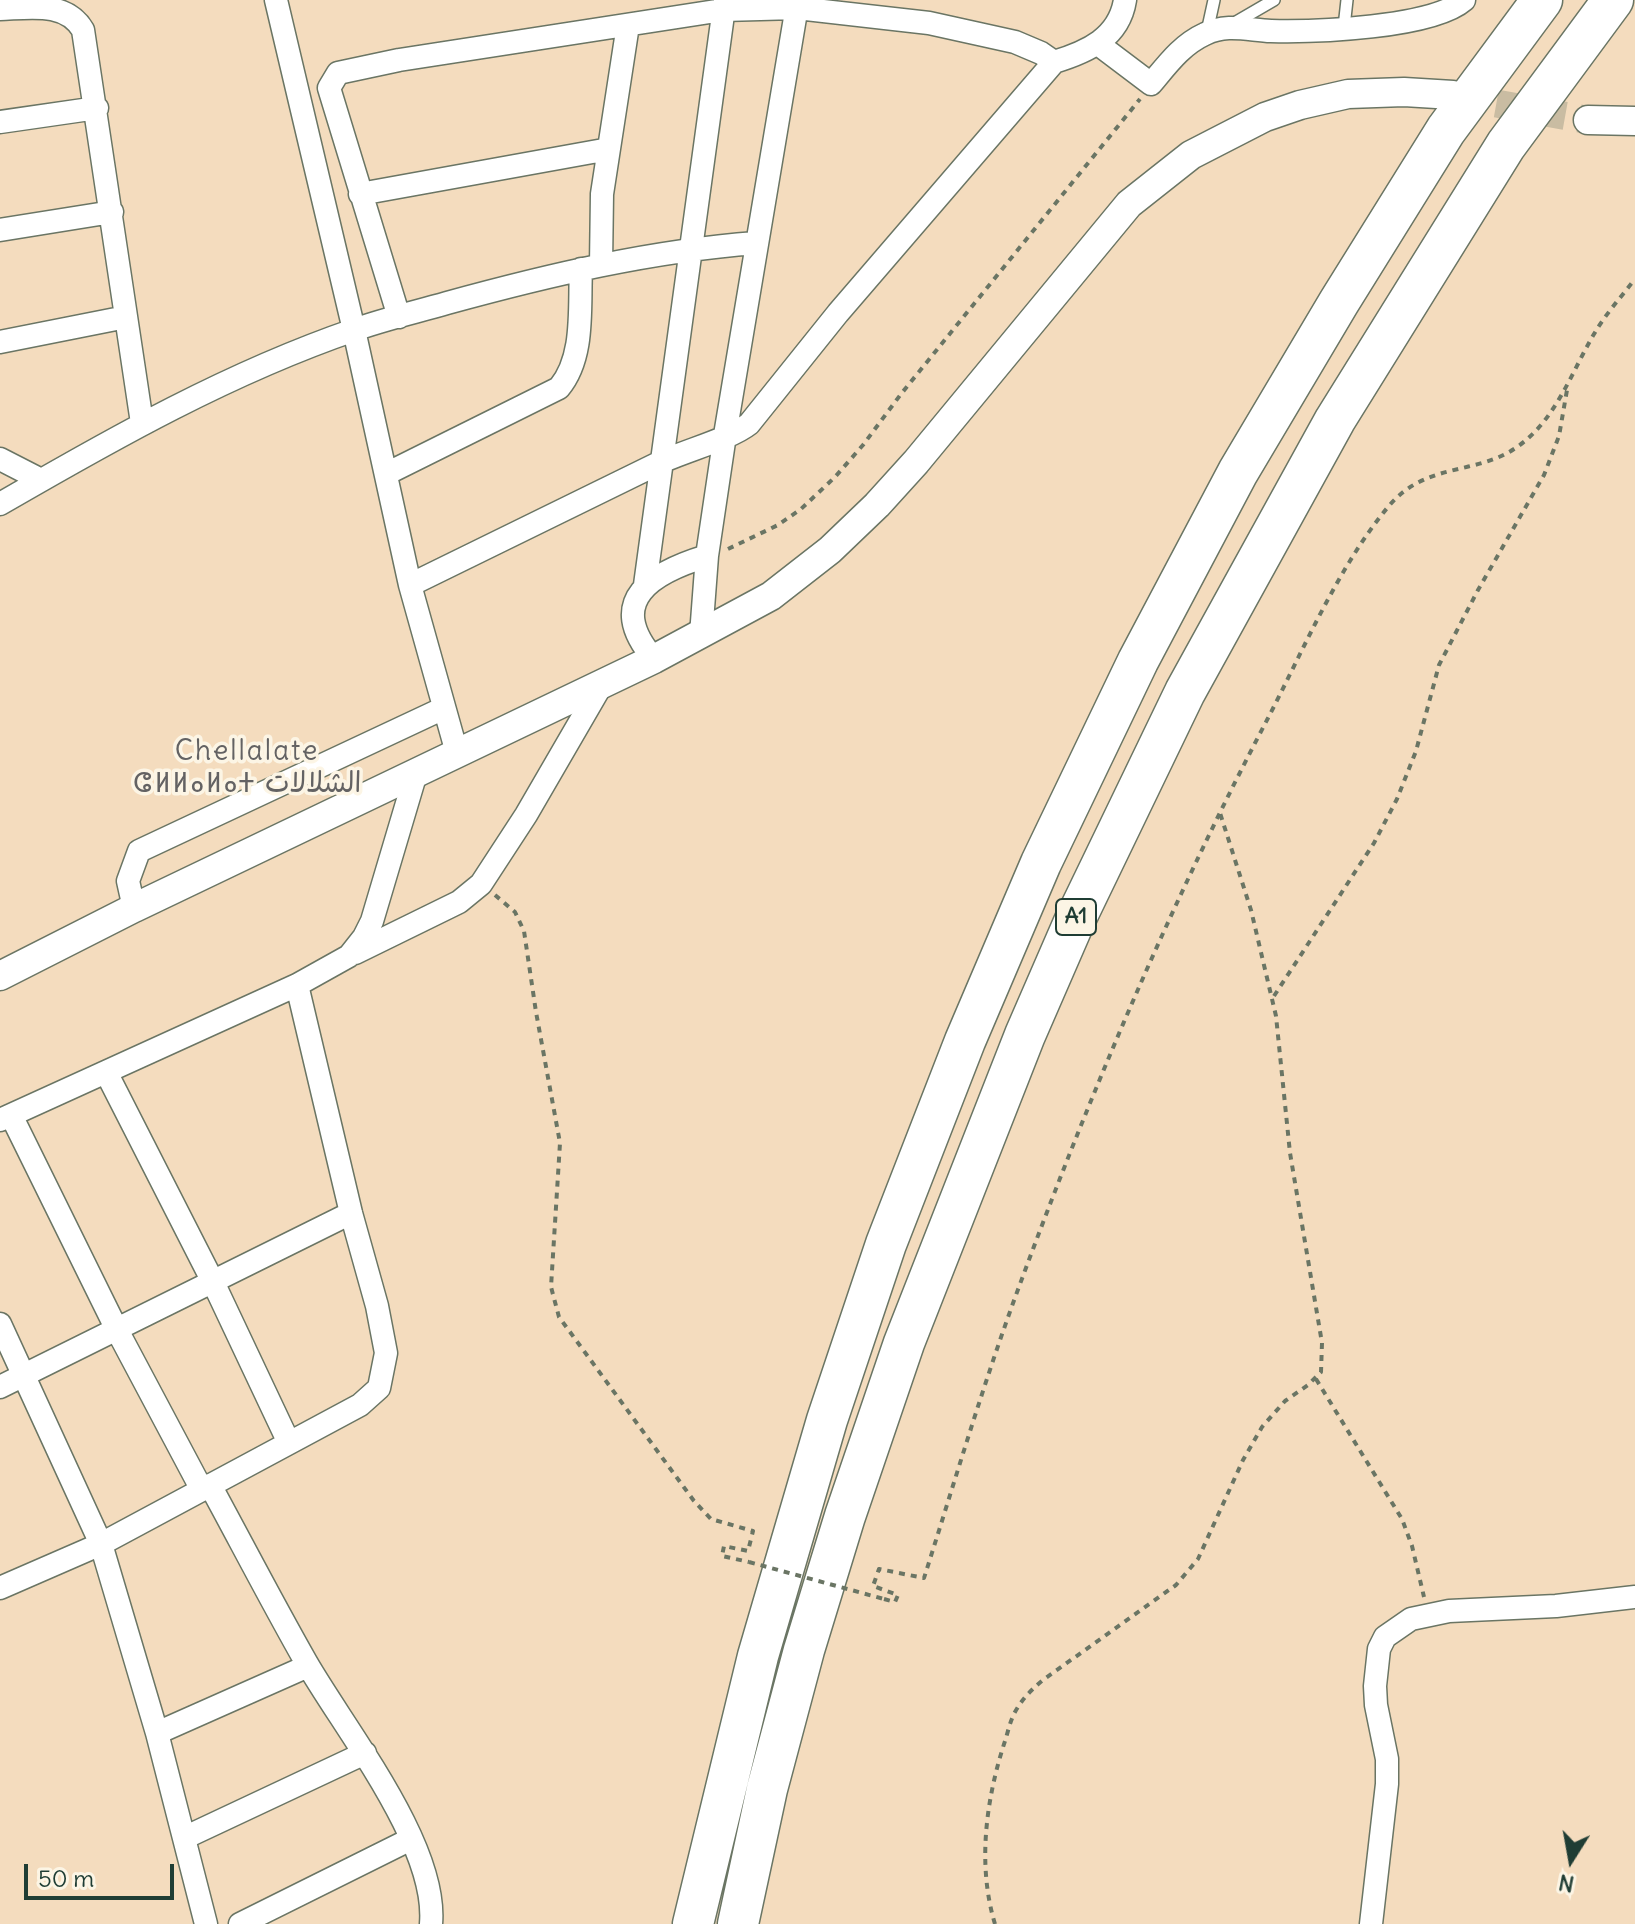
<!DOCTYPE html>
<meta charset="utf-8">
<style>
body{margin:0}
#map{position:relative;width:1635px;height:1924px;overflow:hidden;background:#f4dcbe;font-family:Delius,sans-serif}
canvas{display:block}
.north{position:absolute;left:1531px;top:1820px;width:80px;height:80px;-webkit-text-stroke:6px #fcf5e5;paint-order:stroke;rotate:191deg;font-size:22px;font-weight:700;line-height:32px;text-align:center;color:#1f3d34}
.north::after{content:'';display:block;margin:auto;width:28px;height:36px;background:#1f3d34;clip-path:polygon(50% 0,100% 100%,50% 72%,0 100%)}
.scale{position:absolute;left:24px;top:1864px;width:150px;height:36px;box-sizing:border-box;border:4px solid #1f3d34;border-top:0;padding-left:10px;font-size:24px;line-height:28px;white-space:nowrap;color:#1f3d34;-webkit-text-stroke:6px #fcf5e5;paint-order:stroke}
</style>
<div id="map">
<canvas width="1635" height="1924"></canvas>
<div class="north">N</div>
<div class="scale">50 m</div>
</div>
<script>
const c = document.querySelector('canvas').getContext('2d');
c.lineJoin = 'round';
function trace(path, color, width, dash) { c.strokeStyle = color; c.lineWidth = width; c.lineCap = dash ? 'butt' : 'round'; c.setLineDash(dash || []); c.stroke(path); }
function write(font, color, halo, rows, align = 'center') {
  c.font = font + ' Delius,"Playpen Sans Arabic","Noto Sans Tifinagh",sans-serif'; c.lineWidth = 7; c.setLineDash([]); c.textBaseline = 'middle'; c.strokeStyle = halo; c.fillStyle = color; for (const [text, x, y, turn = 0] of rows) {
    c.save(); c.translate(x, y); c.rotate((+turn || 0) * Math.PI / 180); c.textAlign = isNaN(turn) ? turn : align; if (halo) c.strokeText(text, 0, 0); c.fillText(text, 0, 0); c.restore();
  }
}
const tertiaryTunnel = new Path2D(`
 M1455,96L1588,120`);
const path = new Path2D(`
 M728,549L778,525L801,509L835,477L863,445L901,394L1140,99
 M495,895L515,912L524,931L536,1012L560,1143L551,1287L559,1317L694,1501L711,1519L753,1531L748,1551L724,1546L722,1556L749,1562
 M1274,996L1374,843L1397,799L1416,751L1439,665L1478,590L1544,475L1559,436L1567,390
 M1316,1379L1402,1519L1412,1546L1424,1597
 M884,1599L895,1602L898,1595L873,1586L879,1569L924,1578C954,1484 982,1388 1016,1295C1088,1098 1170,905 1267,720C1303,651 1338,567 1388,507C1426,461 1476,476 1517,447C1556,420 1571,373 1594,334C1605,315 1621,297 1635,279
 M995,1924C977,1865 986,1799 1005,1741C1008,1732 1010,1721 1015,1712C1022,1699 1032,1689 1043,1680L1176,1585L1198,1559L1243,1460L1262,1427L1285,1401L1308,1385L1321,1372L1322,1343L1290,1153L1276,1016L1251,910L1220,813`);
const service = new Path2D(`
 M1231,25L1274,0
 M1344,27L1347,0
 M1207,32L1214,0`);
const minor = new Path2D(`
 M276,0L354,330L410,585L457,753
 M0,9C30,8 66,1 83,30L142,423
 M1098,44L1151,84C1167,65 1181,45 1205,34C1226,23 1248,30 1271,31C1315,32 1432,28 1464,0
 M0,122L97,108
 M360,194L609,149
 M0,230L112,212
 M601,265L602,194L628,25
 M399,317L329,88L338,73L399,60L723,10L797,8L929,23L1015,42L1041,53L1054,62
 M0,342L126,317
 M0,459L41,480
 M386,474L559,388C585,357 579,308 581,269
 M0,504C114,438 229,373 354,330C384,319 416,312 447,303C549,275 651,251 756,243
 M410,585C493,545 576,503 659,463C684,451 730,439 749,424L838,313L1054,62C1087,52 1119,38 1125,0
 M645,585L725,0
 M701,635L707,556L725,435L798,0
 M654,659C603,600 654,572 707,556
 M134,908L128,881L139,851L444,708
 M355,953L459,902L481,884L526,815L602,684
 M106,1072L213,1282L289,1443
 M11,1115L117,1330L202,1490
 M0,1120L297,985L349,956L364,937L372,921L416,773
 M0,1324L101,1544L157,1733L206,1924
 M0,1387L351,1213
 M210,1485C242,1544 273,1604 306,1662C345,1730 438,1845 431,1924
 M0,1588L101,1544L360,1405L379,1388L386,1353L377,1306L351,1213L297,985
 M157,1733L308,1666
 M184,1838L365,1753
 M240,1924L411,1839
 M1371,1924L1387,1784V1759L1376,1705L1375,1686L1379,1649L1385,1637L1411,1619L1449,1611L1556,1606L1635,1597`);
const tertiary = new Path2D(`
 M1588,120L1635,121
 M0,976L134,908L654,659L771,596L830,550L877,505L916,462L1129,204L1191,155L1265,117L1300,105L1348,94L1404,92L1453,95`);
const motorway = new Path2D(`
 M693,1924L758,1656L827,1420L886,1244L965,1041L1041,863L1138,661L1238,472L1339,302L1446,130L1542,0
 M738,1924L767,1789L804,1650L845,1516L904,1343L1025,1035L1075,920L1185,692L1335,420L1506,145L1613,0`);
const pathBridge = new Path2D(`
 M749,1562L884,1599`);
const shields = [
 [1076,917,40]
];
const shieldNames = [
 ["A1",1076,917]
];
const quarterNames = [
 ["Chellalate",247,752],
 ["ⵛⵍⵍⴰⵍⴰⵜ الشلالات",247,784]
];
trace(tertiaryTunnel, '#c9bca2', 28, [28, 14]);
trace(service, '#6a7564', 14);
trace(minor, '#6a7564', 25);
trace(tertiary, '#6a7564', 31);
trace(motorway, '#6a7564', 43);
trace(path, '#6a7564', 4, [6, 6]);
trace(service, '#fff', 11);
trace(minor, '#fff', 22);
trace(tertiary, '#fff', 28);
trace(motorway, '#fff', 40);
trace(pathBridge, '#6a7564', 4, [6, 6]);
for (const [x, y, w] of shields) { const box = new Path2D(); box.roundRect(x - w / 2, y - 18, w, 36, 6); c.fillStyle = '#fcf5e5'; c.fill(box); trace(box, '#1f3d34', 2); }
write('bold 22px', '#1f3d34', null, shieldNames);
c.letterSpacing = '2px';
write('28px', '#636263', '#fcf5e5', quarterNames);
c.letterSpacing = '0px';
</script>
